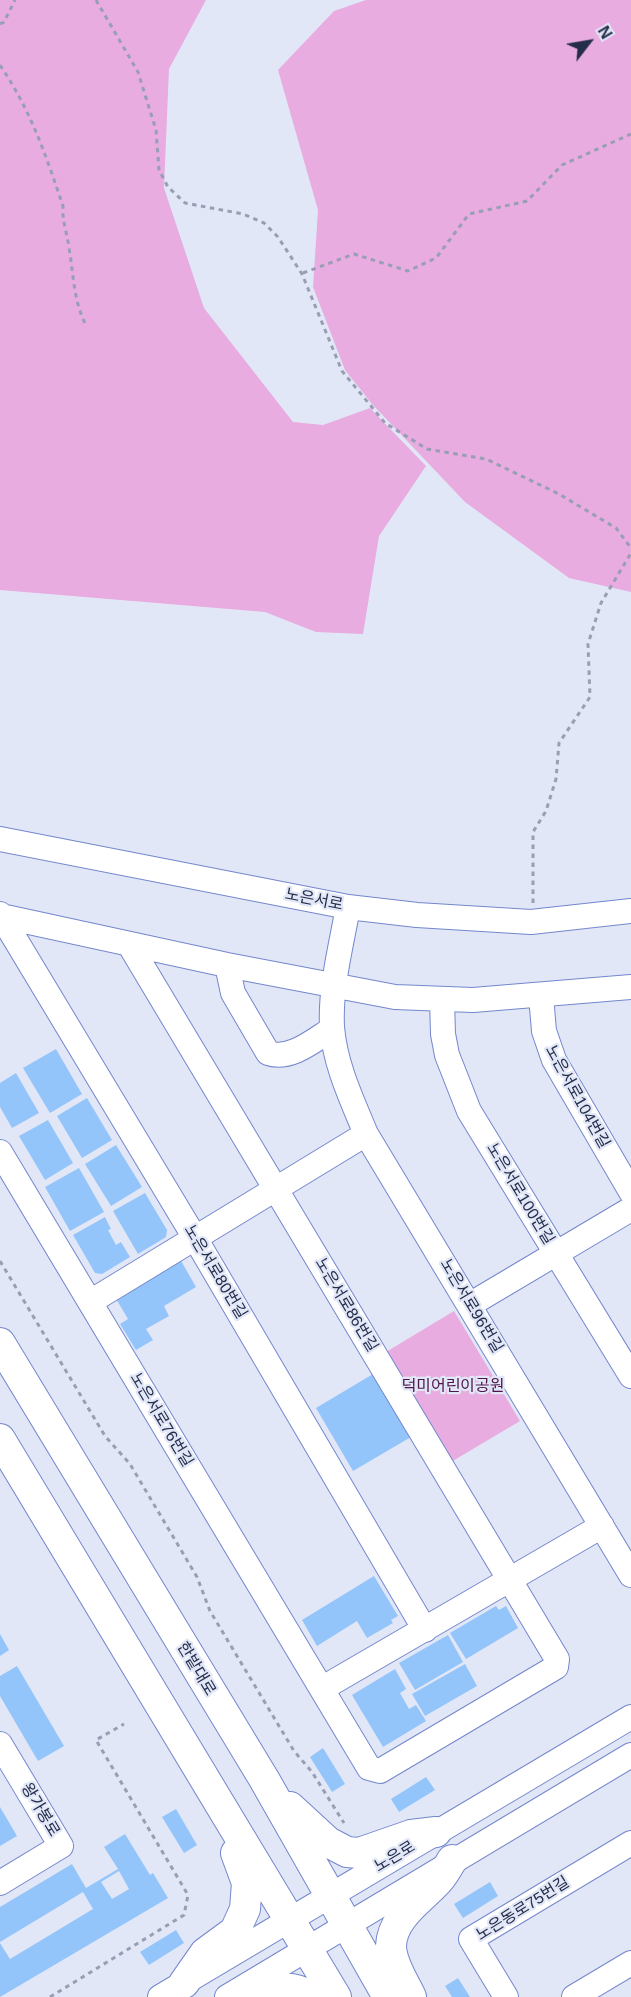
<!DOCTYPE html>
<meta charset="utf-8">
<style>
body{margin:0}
#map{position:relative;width:631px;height:1997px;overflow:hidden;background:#e2e7f7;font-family:Arial,sans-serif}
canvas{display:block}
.north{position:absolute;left:559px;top:12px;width:60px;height:60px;-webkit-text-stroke:4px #e2e7f7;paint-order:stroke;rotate:59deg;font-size:16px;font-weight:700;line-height:24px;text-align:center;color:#242d4a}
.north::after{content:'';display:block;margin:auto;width:21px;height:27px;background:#242d4a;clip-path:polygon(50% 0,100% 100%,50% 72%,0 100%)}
</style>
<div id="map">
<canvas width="631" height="1997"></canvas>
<div class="north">N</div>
</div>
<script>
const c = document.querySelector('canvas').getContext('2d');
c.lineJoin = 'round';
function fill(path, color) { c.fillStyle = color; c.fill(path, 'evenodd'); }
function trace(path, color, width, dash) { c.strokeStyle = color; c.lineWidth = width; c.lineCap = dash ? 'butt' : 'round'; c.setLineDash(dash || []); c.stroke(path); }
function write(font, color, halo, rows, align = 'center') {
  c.font = font + ' Arial,"Noto Sans KR",sans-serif'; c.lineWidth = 4.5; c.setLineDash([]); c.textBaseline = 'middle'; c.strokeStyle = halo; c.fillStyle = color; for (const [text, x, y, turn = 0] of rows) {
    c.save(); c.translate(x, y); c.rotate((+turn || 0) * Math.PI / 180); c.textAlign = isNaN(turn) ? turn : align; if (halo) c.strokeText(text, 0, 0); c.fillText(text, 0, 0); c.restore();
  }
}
const green = new Path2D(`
 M0,0H206L169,69L164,188L204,308L293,422L323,425L370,408L426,466L379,536L363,634L316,632L265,612L0,590Z
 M366,0H631V592L569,578L465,502L372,404L345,370L313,287L318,210L278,70L334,11Z
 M454,1311L520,1421L451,1462L386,1352Z`);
const building = new Path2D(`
 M56,1049L82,1094L50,1113L23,1068Z
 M16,1073L39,1113L12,1128L0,1107V1083Z
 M87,1098L112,1140L82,1158L57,1116Z
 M48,1120L73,1163L45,1180L19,1136Z
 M116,1145L142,1187L111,1206L85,1164Z
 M79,1168L104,1212L70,1231L45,1187Z
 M145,1193L167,1230L166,1237L138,1254L113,1211Z
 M105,1217L111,1229L108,1230L116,1245L121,1242L130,1257L102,1274L95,1273L73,1235Z
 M180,1259L196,1287L164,1306L169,1316L146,1329L153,1340L136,1350L120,1324L128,1319L115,1297Z
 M373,1374L411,1437L353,1471L316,1408Z
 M374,1576L398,1616L391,1620L393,1623L367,1638L357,1621L317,1646L302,1620Z
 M496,1606L499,1610L506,1606L518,1628L466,1659L450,1633Z
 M0,1634L9,1650L0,1656Z
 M448,1635L463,1662L415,1690L399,1663Z
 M465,1664L477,1686L425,1716L412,1694Z
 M17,1666L64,1746L38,1761L0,1696V1676Z
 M395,1669L406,1689L400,1693L409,1709L416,1705L426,1721L383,1747L352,1695Z
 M323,1748L345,1784L332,1792L310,1757Z
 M426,1777L435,1790L399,1812L391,1799Z
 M0,1807L17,1836L0,1846Z
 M176,1809L197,1845L184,1853L162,1817Z
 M125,1834L150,1875L153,1873L168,1898L0,1997V1943L10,1959L93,1909L83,1892L0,1942V1907L72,1864L86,1888L118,1869L104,1847ZM119,1871L129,1889L112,1899L101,1882Z
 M490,1882L498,1896L463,1918L454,1904Z
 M176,1930L184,1943L149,1965L140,1952Z
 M458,1978L470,1997H452L445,1986Z`);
const path = new Path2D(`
 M96,0L138,72L156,130L159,170L168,187L185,203L243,214L264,223L278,237L302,274L342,371L385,423L427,449L486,459L559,494L616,528L631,548
 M0,24L4,22L15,0
 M0,65C31,111 45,153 63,206C62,222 67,232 69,248C74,276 73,301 87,327
 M303,273L354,254L408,271L436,258L469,214L527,201L562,165L631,134
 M533,903V832L546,811L556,779L559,743L590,697L588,644L601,603L631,553
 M0,1261L105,1436L130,1464L197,1577L210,1611L294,1751L312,1772L344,1823
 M50,1997L184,1915L188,1895L96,1740L124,1724`);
const minor = new Path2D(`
 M0,839L348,907L417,915L531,922L631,911
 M348,907C341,947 330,987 332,1027C335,1065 352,1100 366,1134L631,1575
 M0,914L195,1238L425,1630
 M1,916L227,965L395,997L473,1000L631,987
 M227,965L233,993L268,1053C290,1061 314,1040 332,1029
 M541,996L544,1031L554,1060L631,1192
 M442,1000L443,1034L447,1055L469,1111L631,1376
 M0,1152L369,1768L380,1771L556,1667L557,1659L129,944
 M90,1302L366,1134
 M471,1304L631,1209
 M323,1688L602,1526
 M0,1744L61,1846L0,1883
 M160,1997L631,1717
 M227,1997L631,1755
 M506,1997L471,1939L631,1843
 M574,1997L631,1963`);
const major = new Path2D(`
 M0,1343L264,1779L388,1997
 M0,1439L336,1997
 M290,1807L328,1842L347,1852L359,1853L411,1835L436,1832
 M184,1983L205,1953L235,1931L245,1909L247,1883L236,1853
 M249,1997C269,1989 292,1983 311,1997
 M411,1997C404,1982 391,1963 391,1946C392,1918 419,1901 436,1883C443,1877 447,1868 452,1860`);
const streetNames = [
 ["노은서로",314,900,11],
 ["노은서로104번길",577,1097,61],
 ["노은서로100번길",520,1194,59],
 ["노은서로80번길",215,1272,59],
 ["노은서로86번길",346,1305,59],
 ["노은서로96번길",471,1306,59],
 ["노은서로76번길",161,1420,59],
 ["한밭대로",196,1669,59],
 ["왕가봉로",40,1810,59],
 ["노은로",395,1857,-31],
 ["노은동로75번길",523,1909,-32]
];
const parkNames = [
 ["덕미어린이공원",453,1387]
];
fill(green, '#e8ace0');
fill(building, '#93c5fa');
trace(minor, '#7387cd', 26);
trace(major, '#7387cd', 32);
trace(path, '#989eb3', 3, [4.5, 4.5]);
trace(minor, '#fff', 24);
trace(major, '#fff', 30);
write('16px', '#242d4a', '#e2e7f7', streetNames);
write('16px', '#4e154a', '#e2e7f7', parkNames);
</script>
